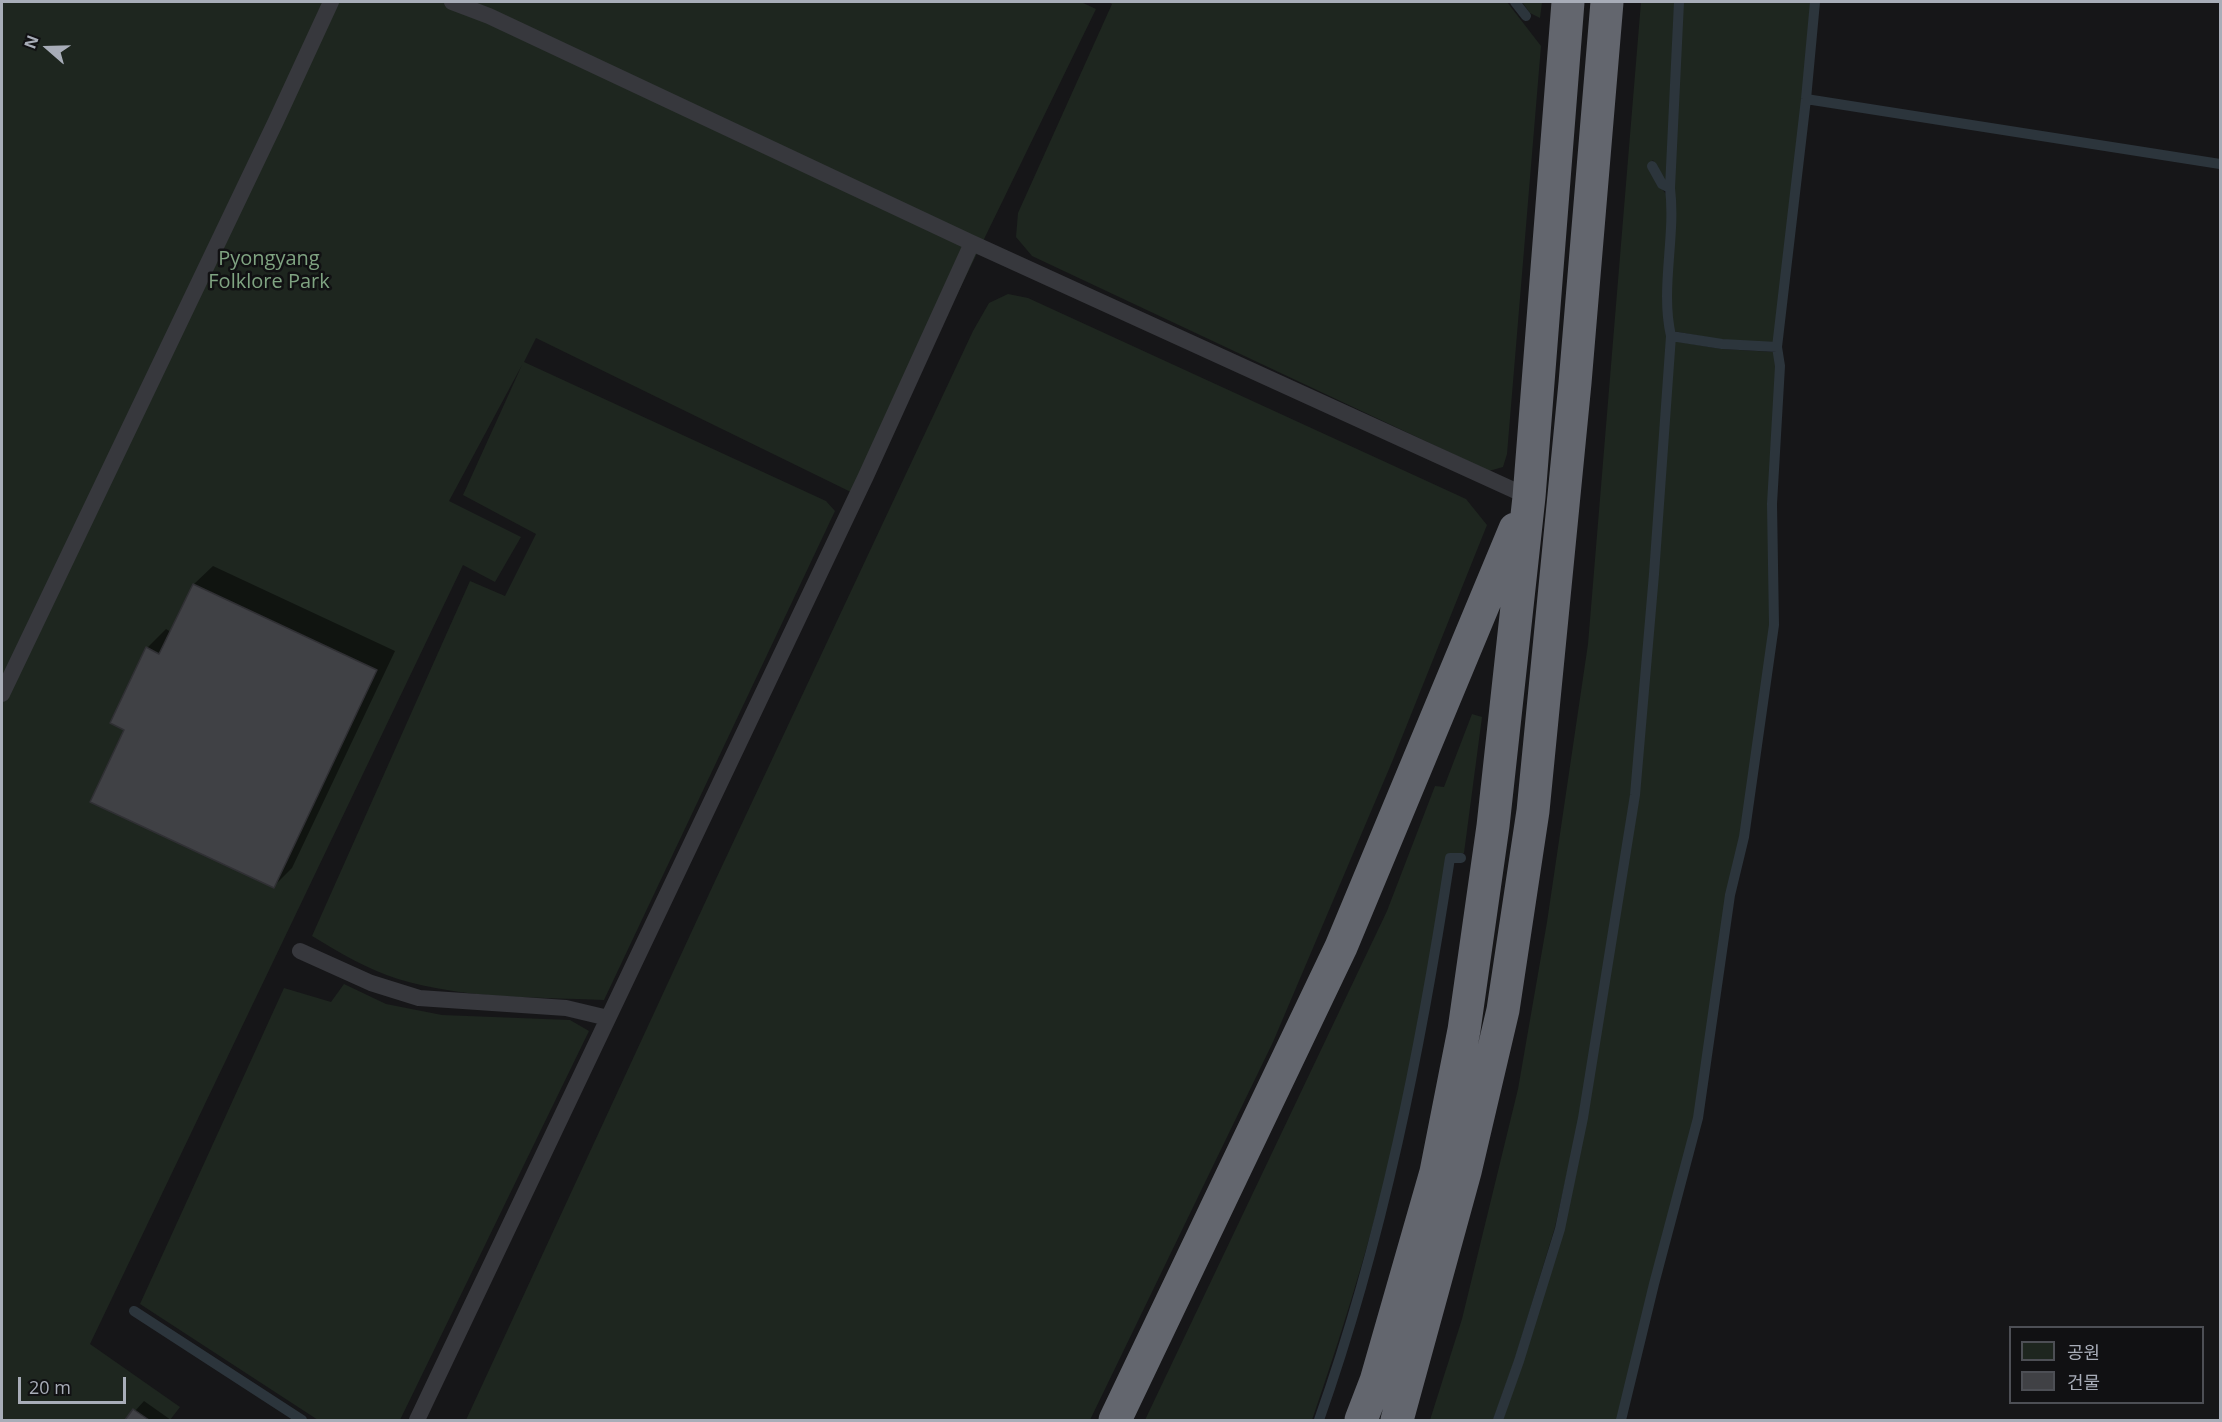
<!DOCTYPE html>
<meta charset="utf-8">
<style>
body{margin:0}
#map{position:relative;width:2222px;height:1422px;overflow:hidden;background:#161618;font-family:"Open Sans","Noto Sans KR",sans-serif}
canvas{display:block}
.frame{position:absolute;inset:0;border:3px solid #a8adb8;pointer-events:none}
.legend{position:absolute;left:2009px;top:1326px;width:195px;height:78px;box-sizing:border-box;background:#111113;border:2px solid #4d4f55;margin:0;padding:8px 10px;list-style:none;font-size:18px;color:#a8adb8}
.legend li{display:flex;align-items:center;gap:12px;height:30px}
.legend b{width:30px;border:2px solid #4d4f55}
.north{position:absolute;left:18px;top:18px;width:60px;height:60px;-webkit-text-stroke:4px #111113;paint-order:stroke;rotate:290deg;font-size:16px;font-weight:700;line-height:24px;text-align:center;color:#a8adb8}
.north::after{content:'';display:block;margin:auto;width:21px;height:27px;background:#a8adb8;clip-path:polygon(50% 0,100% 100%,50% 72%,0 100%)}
.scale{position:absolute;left:18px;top:1377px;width:108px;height:27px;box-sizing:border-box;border:3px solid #a8adb8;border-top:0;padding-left:8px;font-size:18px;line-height:21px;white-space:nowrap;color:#a8adb8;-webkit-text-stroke:4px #111113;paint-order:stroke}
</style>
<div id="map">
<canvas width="2222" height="1422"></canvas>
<div class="frame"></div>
<ul class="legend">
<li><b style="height:16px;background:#1e261f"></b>공원</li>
<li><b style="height:16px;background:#404145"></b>건물</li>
</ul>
<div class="north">N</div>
<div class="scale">20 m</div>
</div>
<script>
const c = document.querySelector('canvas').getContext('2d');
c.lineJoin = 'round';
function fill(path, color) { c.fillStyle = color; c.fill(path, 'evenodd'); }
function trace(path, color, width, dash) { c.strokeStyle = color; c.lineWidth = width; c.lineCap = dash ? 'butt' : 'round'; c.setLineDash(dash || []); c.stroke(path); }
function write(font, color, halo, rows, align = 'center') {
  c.font = font + ' "Open Sans",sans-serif'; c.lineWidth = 5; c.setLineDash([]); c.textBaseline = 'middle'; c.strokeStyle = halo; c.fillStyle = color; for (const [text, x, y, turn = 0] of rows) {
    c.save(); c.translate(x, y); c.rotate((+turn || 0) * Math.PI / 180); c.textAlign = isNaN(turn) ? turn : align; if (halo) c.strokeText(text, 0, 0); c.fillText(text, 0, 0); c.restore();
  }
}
const green = new Path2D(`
 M2,2H1081L1096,9L859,496L536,338L524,362L826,501L835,511L604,1000C536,997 464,999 398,979C367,969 340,953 312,936L470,581L505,596L536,534L463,495L522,365L449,501L521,537L495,582L463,565L90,1344L180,1407L170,1420H2Z
 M1109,2H1507L1541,46L1507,454L1503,467L1489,471L1032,256L1016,237L1018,213L1112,4Z
 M1522,2H1542L1540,18L1530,13Z
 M1641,2H1675L1668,182L1663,180L1653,160L1648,165L1658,184L1666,194L1669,212L1663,317L1669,335L1632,794L1580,1116L1555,1227L1515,1359L1493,1420H1430L1462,1319L1518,1089L1547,922L1588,644Z
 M1681,2H1811L1802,98L1775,343L1722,340L1673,331L1670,318L1675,212L1672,189Z
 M1008,294L1028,298L1466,499L1487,525L1392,762L1273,1042L1090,1420H466L715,881L973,331L989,303Z
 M1674,341L1722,349L1774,352L1776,365L1769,505L1770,625L1741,837L1727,896L1695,1118L1651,1283L1619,1420H1503L1564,1230L1587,1118L1639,796Z
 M1472,714L1482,717L1464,853L1448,854C1435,936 1421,1019 1404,1100C1380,1209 1348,1316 1312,1420H1145L1387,911L1435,786L1444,787Z
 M344,984L386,1004L442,1015L570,1020L589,1031L400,1420H318L140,1304L284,988L331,1002Z`);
const shadow = new Path2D(`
 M213,566L395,651L292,868L273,887L126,729L147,648L166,629L171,632L194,584Z
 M144,1401L171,1420H127Z`);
const stream = new Path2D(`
 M1515,2L1526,16
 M1806,99L2220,164
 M1652,166L1662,184L1670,188
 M1671,336L1722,344L1777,347
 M134,1311L302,1420
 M1319,1420C1383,1239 1421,1048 1450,858H1461
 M1498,1420L1519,1361L1560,1229L1583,1118L1635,795L1654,574L1671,336C1660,288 1676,237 1670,188L1679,2
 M1621,1420L1654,1284L1698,1118L1730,895L1744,837L1774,625L1772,504L1780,366L1777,347L1806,99L1815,2`);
const building = new Path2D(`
 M193,584L377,670L274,888L90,802L124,730L110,723L146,647L159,654Z
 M133,1409L149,1420H125Z`);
const lane = new Path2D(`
 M452,2L489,16L972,243L1529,497
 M2,694L276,121L331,2
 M300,951L371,983L419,998L566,1008L608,1018
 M417,1420L866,476L972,243`);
const highway = new Path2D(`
 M1115,1420L1341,947L1515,529
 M1361,1420L1376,1381L1436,1172L1464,1030L1493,826L1529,497L1568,2
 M1397,1420L1465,1172L1503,1010L1533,811L1575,383L1607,2`);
const parkNames = [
 ["Pyongyang",269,259],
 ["Folklore Park",269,282]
];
fill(green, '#1e261f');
fill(shadow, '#0007');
trace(stream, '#2c353c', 10);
fill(building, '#404145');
trace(building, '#303034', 1.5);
trace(lane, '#37383d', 16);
trace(highway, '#63666e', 33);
write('20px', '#7fa381', '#111113', parkNames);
</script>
